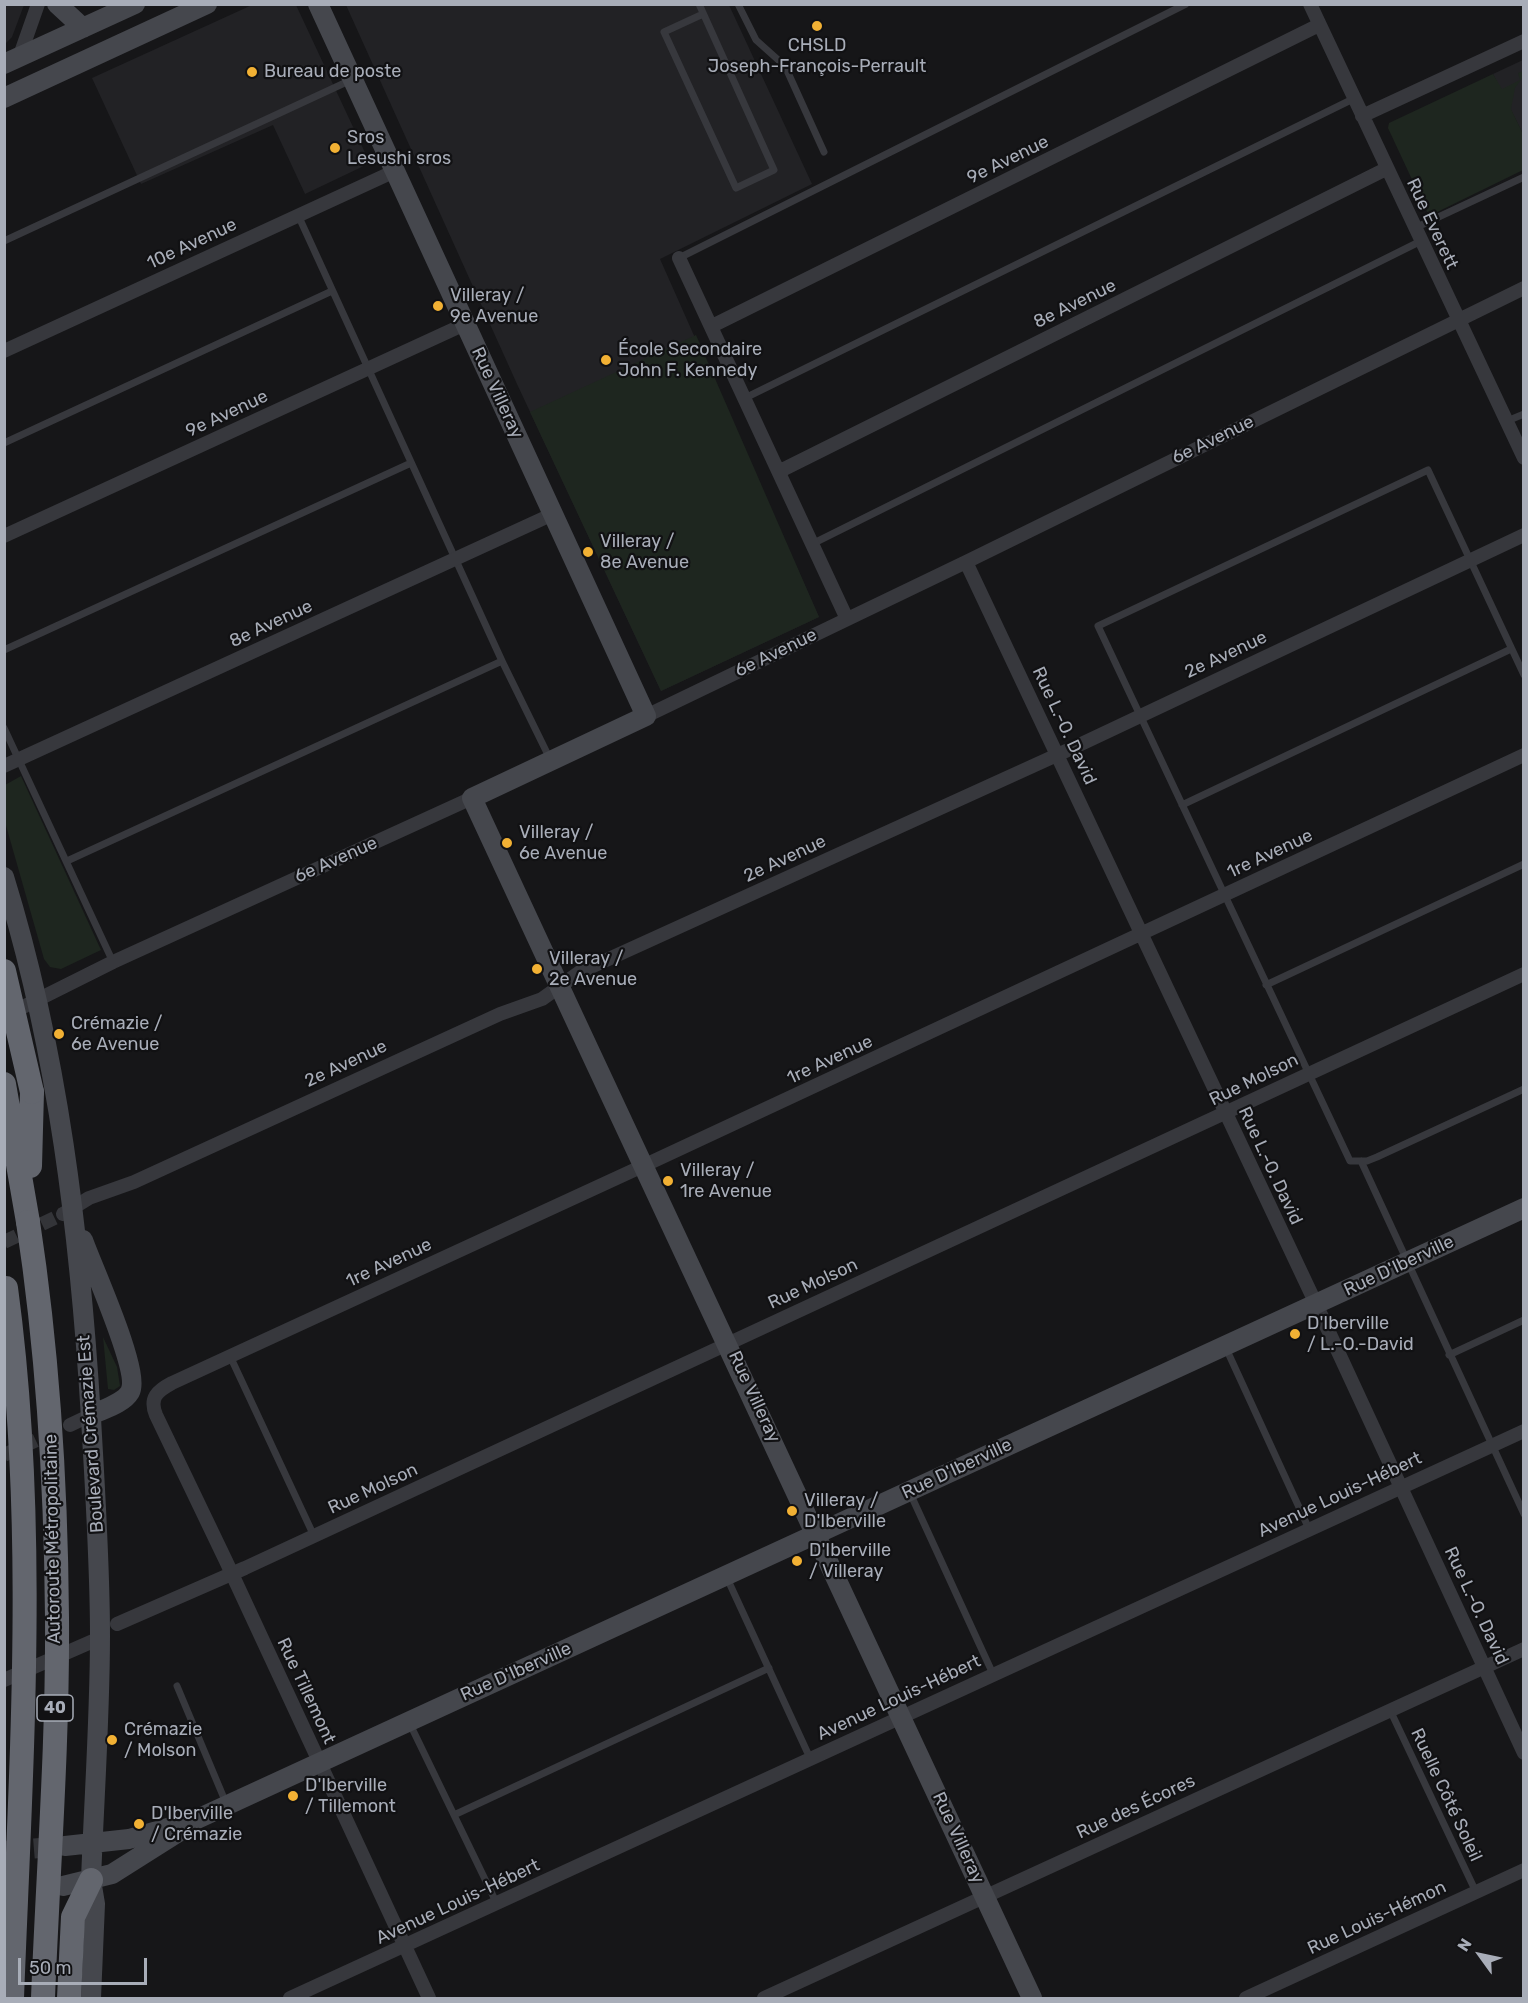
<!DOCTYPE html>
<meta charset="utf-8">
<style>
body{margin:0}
#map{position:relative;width:1528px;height:2003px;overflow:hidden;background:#161618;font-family:Rubik,sans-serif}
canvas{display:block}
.frame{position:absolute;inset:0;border:6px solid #a8adb8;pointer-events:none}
.north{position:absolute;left:1450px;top:1925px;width:60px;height:60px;-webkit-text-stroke:4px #111113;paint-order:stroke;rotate:303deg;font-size:16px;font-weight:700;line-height:24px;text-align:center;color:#a8adb8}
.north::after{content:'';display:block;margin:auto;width:21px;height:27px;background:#a8adb8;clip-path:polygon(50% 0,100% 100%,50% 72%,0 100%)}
.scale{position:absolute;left:18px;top:1958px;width:129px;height:27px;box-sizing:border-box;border:3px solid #a8adb8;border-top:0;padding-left:8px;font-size:18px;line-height:21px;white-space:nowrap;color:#a8adb8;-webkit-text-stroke:4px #111113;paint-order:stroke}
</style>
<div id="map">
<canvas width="1528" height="2003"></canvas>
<div class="frame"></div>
<div class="north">N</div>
<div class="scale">50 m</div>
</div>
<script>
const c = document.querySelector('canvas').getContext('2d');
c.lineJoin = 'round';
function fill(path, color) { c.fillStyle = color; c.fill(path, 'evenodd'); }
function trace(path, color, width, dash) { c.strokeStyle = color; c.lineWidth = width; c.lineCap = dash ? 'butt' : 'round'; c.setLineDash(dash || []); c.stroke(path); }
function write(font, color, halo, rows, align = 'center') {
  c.font = font + ' Rubik,sans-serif'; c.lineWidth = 4.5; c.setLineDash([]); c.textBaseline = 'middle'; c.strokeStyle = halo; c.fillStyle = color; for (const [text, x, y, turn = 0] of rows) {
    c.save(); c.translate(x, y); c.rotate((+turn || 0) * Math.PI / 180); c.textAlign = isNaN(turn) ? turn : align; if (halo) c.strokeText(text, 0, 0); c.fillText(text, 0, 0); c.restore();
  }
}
const built = new Path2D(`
 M4,5H24L12,37L5,44Z
 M252,5H296L368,159V164L305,194L273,125L141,184L92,78Z
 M346,5H729L812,184L660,259L819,617L661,691L517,384Z
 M1523,60V134L1493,74Z`);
const green = new Path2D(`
 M1523,71V77L1515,88L1511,109L1523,134V170L1429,216L1388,128L1389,123L1493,74L1502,89L1520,80L1518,73Z
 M696,335L819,617L661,691L530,412Z
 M21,776L101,950L61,969L50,967L44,959L5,822V785Z
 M103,1337L117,1367L120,1386L114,1390L108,1389Z`);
const streetTunnel = new Path2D(`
 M4,1242L63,1214
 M4,1455L54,1432`);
const secondaryTunnel = new Path2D(`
 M4,1851L65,1846`);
const lane = new Path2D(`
 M699,4L774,170L736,188L664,32L703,14
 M738,4L756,40L785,66L824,152
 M298,215L502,661L550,759
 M1415,228L1524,177
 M4,241L351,80
 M679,258L1186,4
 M745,398L1355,98
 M1507,421L1524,414
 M4,443L332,291
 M812,544L1421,241
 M4,650L411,463
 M1524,675L1428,470L1098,626L1350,1161H1367L1377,1157L1524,1089
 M4,728L113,962
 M1182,805L1511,649
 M67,861L502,661
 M1266,985L1524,864
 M1361,1161L1524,1514
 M1225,1346L1309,1529
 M1449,1355L1524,1320
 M230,1356L314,1536
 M910,1493L993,1674
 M727,1578L810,1758
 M177,1686L226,1803
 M1390,1710L1476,1892
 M409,1722L497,1904
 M454,1815L769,1668`);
const street = new Path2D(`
 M1310,4L1524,458
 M19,58L38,4
 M1362,116L1524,41
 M679,258L847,619
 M712,326L1319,25
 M4,351L395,171
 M780,471L1386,169
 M4,536L465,324
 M966,562L1316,1304L1524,1753
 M646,716L966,562L1524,288
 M4,766L553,514
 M23,1007L113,962L472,798
 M63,1214L89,1198L134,1182L500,1014L542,999L580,972L1079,745L1524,535
 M70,1425L91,1415
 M117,1624L245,1568L1524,974
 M4,1680L100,1638
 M290,1998L1524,1431
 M429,1998L226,1561L156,1415C149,1398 157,1391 172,1383L658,1159L1524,755
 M764,1998L1524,1649
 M1246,1998L1524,1870`);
const secondary = new Path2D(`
 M57,4L83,28
 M318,4L646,716L472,798C657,1199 849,1597 1032,1998
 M4,64L135,4
 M4,98L207,4
 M4,877C58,1051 80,1236 91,1418C95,1490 100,1563 100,1636C100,1717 94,1799 91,1880L95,1904L91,1998
 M83,1240C92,1266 141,1372 130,1392C123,1404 103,1409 91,1415
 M65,1846L129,1839L195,1820L1524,1208
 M63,1886L112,1874L180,1831`);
const highway = new Path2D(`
 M4,1084L28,1222
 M30,1166L32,1092
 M69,1998L73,1917L91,1880`);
const highwayBridge = new Path2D(`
 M4,971L32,1092
 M28,1222C48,1353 56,1484 57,1617C58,1744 48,1871 43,1998
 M6,1288C38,1524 21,1761 12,1998`);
const markers = [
 [817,26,6,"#f2b134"],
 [252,72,6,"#f2b134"],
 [335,148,6,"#f2b134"],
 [438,306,6,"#f2b134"],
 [606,360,6,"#f2b134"],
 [588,552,6,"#f2b134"],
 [507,843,6,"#f2b134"],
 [537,969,6,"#f2b134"],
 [59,1034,6,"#f2b134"],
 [668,1181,6,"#f2b134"],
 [1295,1334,6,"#f2b134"],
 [792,1511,6,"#f2b134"],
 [797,1561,6,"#f2b134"],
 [112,1740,6,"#f2b134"],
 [293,1796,6,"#f2b134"],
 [139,1824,6,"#f2b134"]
];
const shields = [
 [55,1708,36]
];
const shieldNames = [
 ["40",55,1708]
];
const poiNames = [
 ["CHSLD",817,46,"center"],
 ["Joseph-François-Perrault",817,67,"center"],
 ["Bureau de poste",264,72],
 ["Sros",347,138],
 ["Lesushi sros",347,159],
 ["Villeray /",450,296],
 ["9e Avenue",450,317],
 ["École Secondaire",618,350],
 ["John F. Kennedy",618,371],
 ["Villeray /",600,542],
 ["8e Avenue",600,563],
 ["Villeray /",519,833],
 ["6e Avenue",519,854],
 ["Villeray /",549,959],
 ["2e Avenue",549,980],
 ["Crémazie /",71,1024],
 ["6e Avenue",71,1045],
 ["Villeray /",680,1171],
 ["1re Avenue",680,1192],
 ["D'Iberville",1307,1324],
 ["/ L.-O.-David",1307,1345],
 ["Villeray /",804,1501],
 ["D'Iberville",804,1522],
 ["D'Iberville",809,1551],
 ["/ Villeray",809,1572],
 ["Crémazie",124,1730],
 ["/ Molson",124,1751],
 ["D'Iberville",305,1786],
 ["/ Tillemont",305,1807],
 ["D'Iberville",151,1814],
 ["/ Crémazie",151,1835]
];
const streetNames = [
 ["9e Avenue",1008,160,-26],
 ["Rue Everett",1432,224,65],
 ["10e Avenue",192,244,-25],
 ["8e Avenue",1075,304,-26],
 ["Rue Villeray",497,393,65],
 ["9e Avenue",227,414,-25],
 ["6e Avenue",1213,440,-26],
 ["8e Avenue",271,624,-25],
 ["6e Avenue",776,653,-26],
 ["2e Avenue",1226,655,-25],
 ["Rue L.-O. David",1064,726,65],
 ["1re Avenue",1270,854,-25],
 ["2e Avenue",785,859,-25],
 ["6e Avenue",336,860,-24],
 ["1re Avenue",830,1060,-25],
 ["2e Avenue",346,1064,-25],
 ["Rue Molson",1254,1080,-26],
 ["Rue L.-O. David",1270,1166,65],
 ["1re Avenue",389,1263,-25],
 ["Rue D'Iberville",1399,1266,-25],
 ["Rue Molson",813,1284,-25],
 ["Rue Villeray",754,1397,65],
 ["Boulevard Crémazie Est",91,1434,-94],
 ["Rue D'Iberville",957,1469,-25],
 ["Rue Molson",373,1489,-25],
 ["Avenue Louis-Hébert",1340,1495,-25],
 ["Autoroute Métropolitaine",53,1539,-91],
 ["Rue L.-O. David",1476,1606,65],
 ["Rue D'Iberville",516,1672,-24],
 ["Rue Tillemont",306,1691,65],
 ["Avenue Louis-Hébert",899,1698,-25],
 ["Ruelle Côté Soleil",1446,1795,65],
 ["Rue des Écores",1136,1807,-25],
 ["Rue Villeray",958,1838,65],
 ["Avenue Louis-Hébert",458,1902,-25],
 ["Rue Louis-Hémon",1377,1918,-25]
];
fill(built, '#222225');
fill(green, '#1e261f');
trace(streetTunnel, '#333438', 14, [14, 7]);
trace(secondaryTunnel, '#333438', 20, [20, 10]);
trace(lane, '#37383d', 7);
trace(street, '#37383d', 14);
trace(secondary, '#45474d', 20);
trace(highway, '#63666e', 24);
trace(highwayBridge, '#63666e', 24);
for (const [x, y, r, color] of markers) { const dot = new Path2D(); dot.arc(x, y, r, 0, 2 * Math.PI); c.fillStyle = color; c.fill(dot); trace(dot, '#111113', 2); }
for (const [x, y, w] of shields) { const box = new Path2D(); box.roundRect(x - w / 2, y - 13, w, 26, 4.5); c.fillStyle = '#111113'; c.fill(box); trace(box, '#a8adb8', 1.5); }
write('bold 16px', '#a8adb8', null, shieldNames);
write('18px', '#a8adb8', '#111113', poiNames, 'left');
write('18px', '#a8adb8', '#111113', streetNames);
</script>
